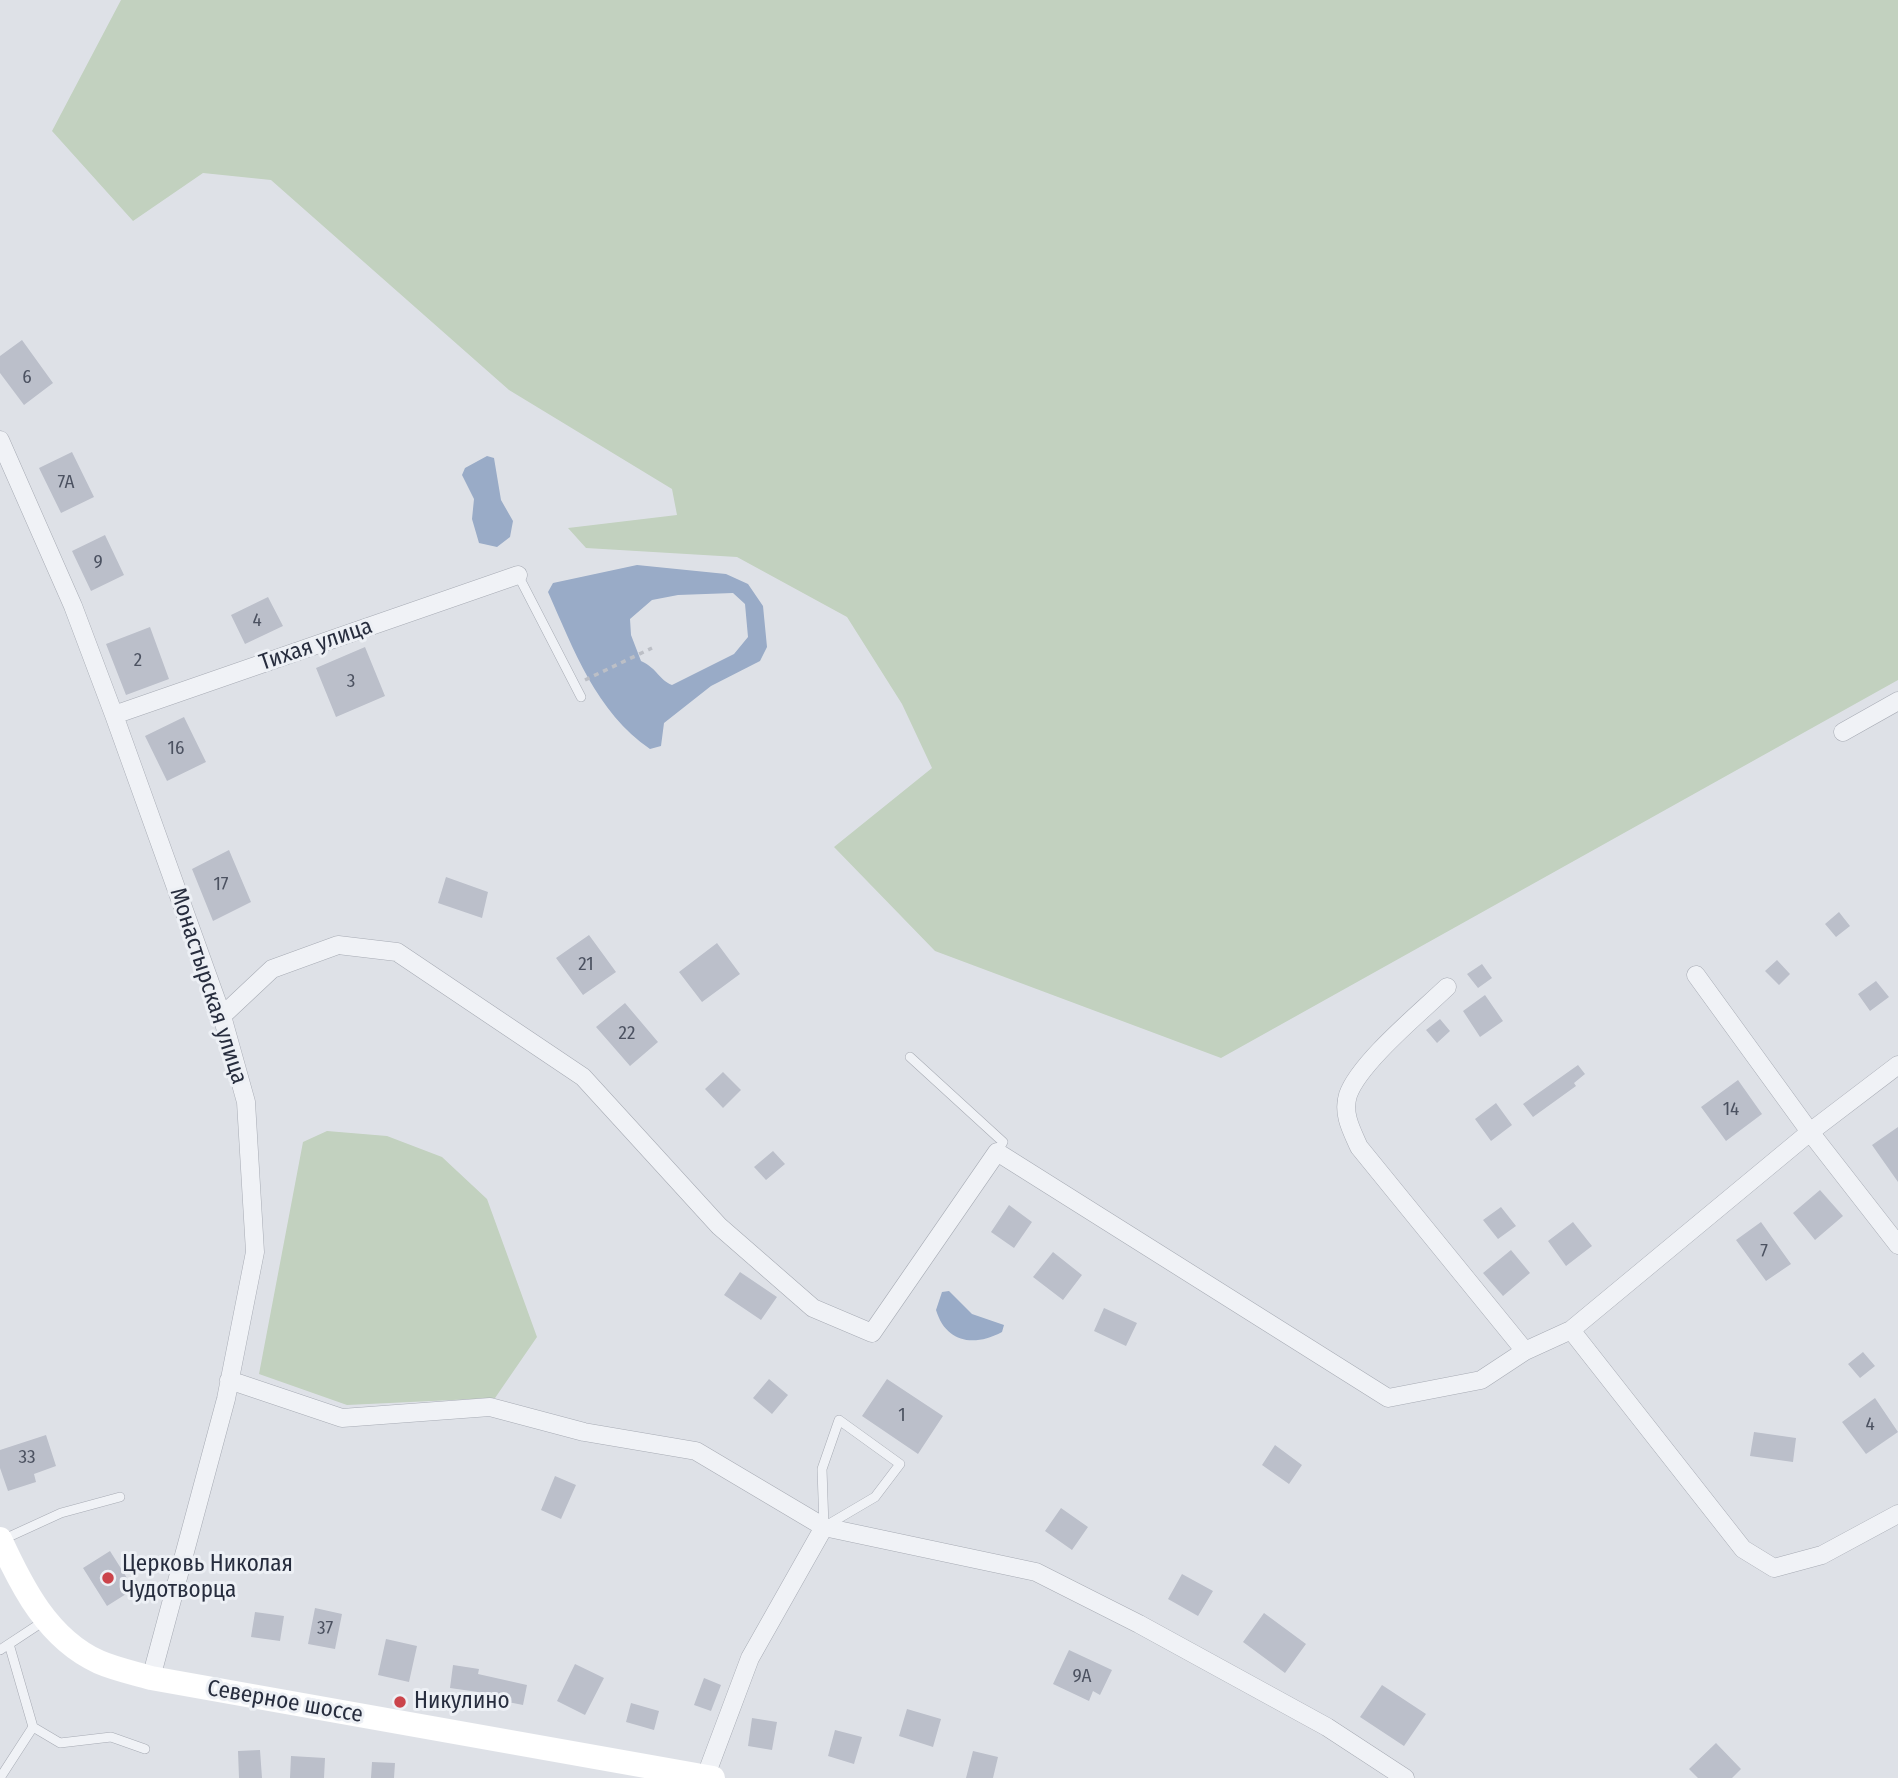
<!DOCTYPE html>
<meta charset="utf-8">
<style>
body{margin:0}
canvas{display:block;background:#dee1e7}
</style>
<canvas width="1898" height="1778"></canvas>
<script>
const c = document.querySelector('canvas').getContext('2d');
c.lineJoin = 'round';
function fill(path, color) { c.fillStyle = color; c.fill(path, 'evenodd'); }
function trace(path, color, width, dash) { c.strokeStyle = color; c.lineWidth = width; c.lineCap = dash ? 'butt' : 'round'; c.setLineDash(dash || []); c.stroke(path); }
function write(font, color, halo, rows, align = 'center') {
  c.font = font + ' "Fira Sans Condensed",sans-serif'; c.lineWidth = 6; c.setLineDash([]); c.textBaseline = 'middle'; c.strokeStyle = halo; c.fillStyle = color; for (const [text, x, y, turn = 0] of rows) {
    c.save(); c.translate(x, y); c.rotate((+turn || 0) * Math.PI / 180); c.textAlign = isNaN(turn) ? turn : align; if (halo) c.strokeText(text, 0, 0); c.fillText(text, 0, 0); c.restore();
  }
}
const green = new Path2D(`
 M121,0H1898V680L1221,1058L935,951L834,847L932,768L902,704L847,617L737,557L586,548L568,528L677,515L672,489L509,390L271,180L203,173L133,221L52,131Z
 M327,1131L387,1136L442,1157L487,1199L537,1337L495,1398L347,1405L259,1374L303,1142Z`);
const water = new Path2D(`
 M487,456L494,458L501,500L513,521L510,537L497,547L479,543L472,519L474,499L462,475L465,468Z
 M637,565L726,574L748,584L763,606L767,647L760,661L711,686L664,723L661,746L650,749C596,712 574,650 548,592L553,583ZM733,593L745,604L748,637L734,654L672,685C659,680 658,669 641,661L631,635L630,619L652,600L678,595Z
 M949,1291L972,1314L1004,1325L1002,1332C974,1347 946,1343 936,1310L942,1292Z`);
const building = new Path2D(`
 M22,340L53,383L24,405L0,373V356Z
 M72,452L94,497L61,513L39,468Z
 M105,535L124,575L91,591L72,551Z
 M268,597L283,626L245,644L231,615Z
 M150,627L169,679L126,695L106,644Z
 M365,647L385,696L336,717L316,668Z
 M184,717L206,762L167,781L145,736Z
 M229,850L251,902L213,921L192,869Z
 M446,877L488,892L482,918L438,903Z
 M1839,912L1850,926L1836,937L1825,924Z
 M589,935L616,972L583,995L556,958Z
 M717,943L740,974L702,1002L679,972Z
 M1777,960L1790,974L1779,985L1765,971Z
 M1482,964L1492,978L1478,988L1467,974Z
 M1876,981L1889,997L1870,1011L1858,994Z
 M1485,995L1503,1021L1480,1037L1463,1011Z
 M625,1003L658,1042L630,1066L596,1027Z
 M1440,1019L1450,1031L1437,1043L1426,1030Z
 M1578,1065L1585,1074L1574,1083L1576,1086L1533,1117L1523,1104Z
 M723,1072L741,1090L723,1108L705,1089Z
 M1738,1080L1762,1114L1726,1141L1701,1107Z
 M1496,1103L1512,1125L1491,1141L1475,1119Z
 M1898,1127V1182L1872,1145Z
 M773,1151L785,1164L766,1180L754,1167Z
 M1820,1190L1843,1216L1815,1240L1793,1213Z
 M1009,1205L1032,1222L1014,1248L991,1232Z
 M1501,1207L1516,1226L1498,1239L1483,1220Z
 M1573,1222L1592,1246L1566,1266L1548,1241Z
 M1761,1222L1791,1264L1766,1281L1736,1240Z
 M1511,1250L1530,1273L1503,1296L1483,1273Z
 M1053,1252L1082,1275L1063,1300L1033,1277Z
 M740,1272L777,1297L761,1320L724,1295Z
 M1104,1308L1137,1323L1126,1346L1094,1331Z
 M1863,1352L1875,1366L1860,1378L1848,1364Z
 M769,1379L788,1395L772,1414L753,1398Z
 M887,1379L943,1416L918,1454L862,1416Z
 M1875,1398L1898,1432L1866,1454L1842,1422Z
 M1754,1432L1796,1438L1793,1462L1750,1456Z
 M46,1435L56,1466L34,1474L36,1482L8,1491L0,1468V1450Z
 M1275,1445L1302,1465L1289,1484L1262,1465Z
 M555,1476L576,1485L561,1519L541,1510Z
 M1061,1508L1088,1527L1072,1550L1045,1531Z
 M110,1551L134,1589L107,1606L83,1568Z
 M1182,1574L1213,1591L1198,1616L1168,1599Z
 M315,1608L342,1614L335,1649L308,1644Z
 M255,1612L284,1616L280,1641L251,1637Z
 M1264,1613L1306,1644L1285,1673L1243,1642Z
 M386,1639L417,1646L409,1682L378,1675Z
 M1069,1650L1112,1670L1100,1695L1093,1691L1089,1701L1053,1684Z
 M575,1664L604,1678L585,1715L557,1701Z
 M453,1665L479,1669L478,1674L527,1685L523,1705L498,1700L499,1695L450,1688Z
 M704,1678L721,1685L711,1711L694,1705Z
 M1382,1685L1426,1714L1404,1746L1360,1717Z
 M631,1703L659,1711L654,1730L626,1722Z
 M907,1709L941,1719L933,1747L899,1736Z
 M752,1718L777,1722L772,1750L748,1746Z
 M835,1730L862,1737L854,1764L828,1756Z
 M1716,1743L1741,1769L1732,1778H1698L1689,1769Z
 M260,1750L262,1778H239L238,1751Z
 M973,1751L998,1757L993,1778H966Z
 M291,1756L325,1758L324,1778H290Z
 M372,1762L395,1763L394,1778H371Z`);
const path = new Path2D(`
 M585,680L652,648`);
const service = new Path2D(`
 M518,575L581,697
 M910,1057L1003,1142L997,1152
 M839,1420L900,1464L875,1497L824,1527L822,1469Z
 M2,1540L61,1513L120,1497
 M9,1644L33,1727L60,1743L111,1737L145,1749
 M0,1650L44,1621
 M0,1778L33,1727`);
const minor = new Path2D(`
 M0,440L73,606L114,715L222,1016L246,1102L255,1252L226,1399L151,1678
 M114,715L518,575
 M1843,732L1898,701
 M1696,975L1810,1132L1898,1245
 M1447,987C1421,1012 1359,1063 1348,1095C1342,1114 1352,1131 1359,1147L1525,1351
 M222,1016L272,969L338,945L397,952L583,1077L719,1226L813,1308L872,1333L997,1152L1388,1398L1481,1380L1525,1351L1571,1330L1810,1132L1898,1065
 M1571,1330L1743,1549L1774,1568L1822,1555L1898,1514
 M229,1380L342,1418L490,1407L584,1432L696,1451L824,1527L1036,1572L1139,1624L1327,1727L1405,1778
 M705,1778L750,1658L824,1527`);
const secondary = new Path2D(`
 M0,1539C22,1587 48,1639 99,1662C115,1669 134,1673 151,1678L713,1778`);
const markers = [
 [108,1578,7,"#cb444b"],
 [400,1702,7,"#cb444b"]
];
const numberNames = [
 ["6",27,378],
 ["7А",66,483],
 ["9",98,563],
 ["4",257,621],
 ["2",138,661],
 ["3",351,682],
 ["16",176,749],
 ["17",221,885],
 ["21",586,965],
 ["22",627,1034],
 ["14",1731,1110],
 ["7",1764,1252],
 ["1",902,1416],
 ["4",1870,1425],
 ["33",27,1458],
 ["37",325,1629],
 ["9А",1082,1677]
];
const streetNames = [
 ["Тихая улица",316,645,-19],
 ["Монастырская улица",208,986,72],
 ["Северное шоссе",285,1702,10]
];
const poiNames = [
 ["Церковь Николая",122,1565],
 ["Чудотворца",122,1591],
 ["Никулино",414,1702]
];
fill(green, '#c2d1bf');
fill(water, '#99abc7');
fill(building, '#bbbfca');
trace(service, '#a7abb4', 10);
trace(minor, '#a7abb4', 19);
trace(path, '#bcbfc6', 3.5, [5, 5]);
trace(service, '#f0f2f6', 9);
trace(minor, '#f0f2f6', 18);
trace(secondary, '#fff', 24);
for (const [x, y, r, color] of markers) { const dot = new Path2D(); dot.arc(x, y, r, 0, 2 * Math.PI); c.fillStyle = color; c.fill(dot); trace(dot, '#edf0f5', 2.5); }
write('19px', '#4c5261', null, numberNames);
write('23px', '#272d3e', '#edf0f5', streetNames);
write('23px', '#272d3e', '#edf0f5', poiNames, 'left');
</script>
